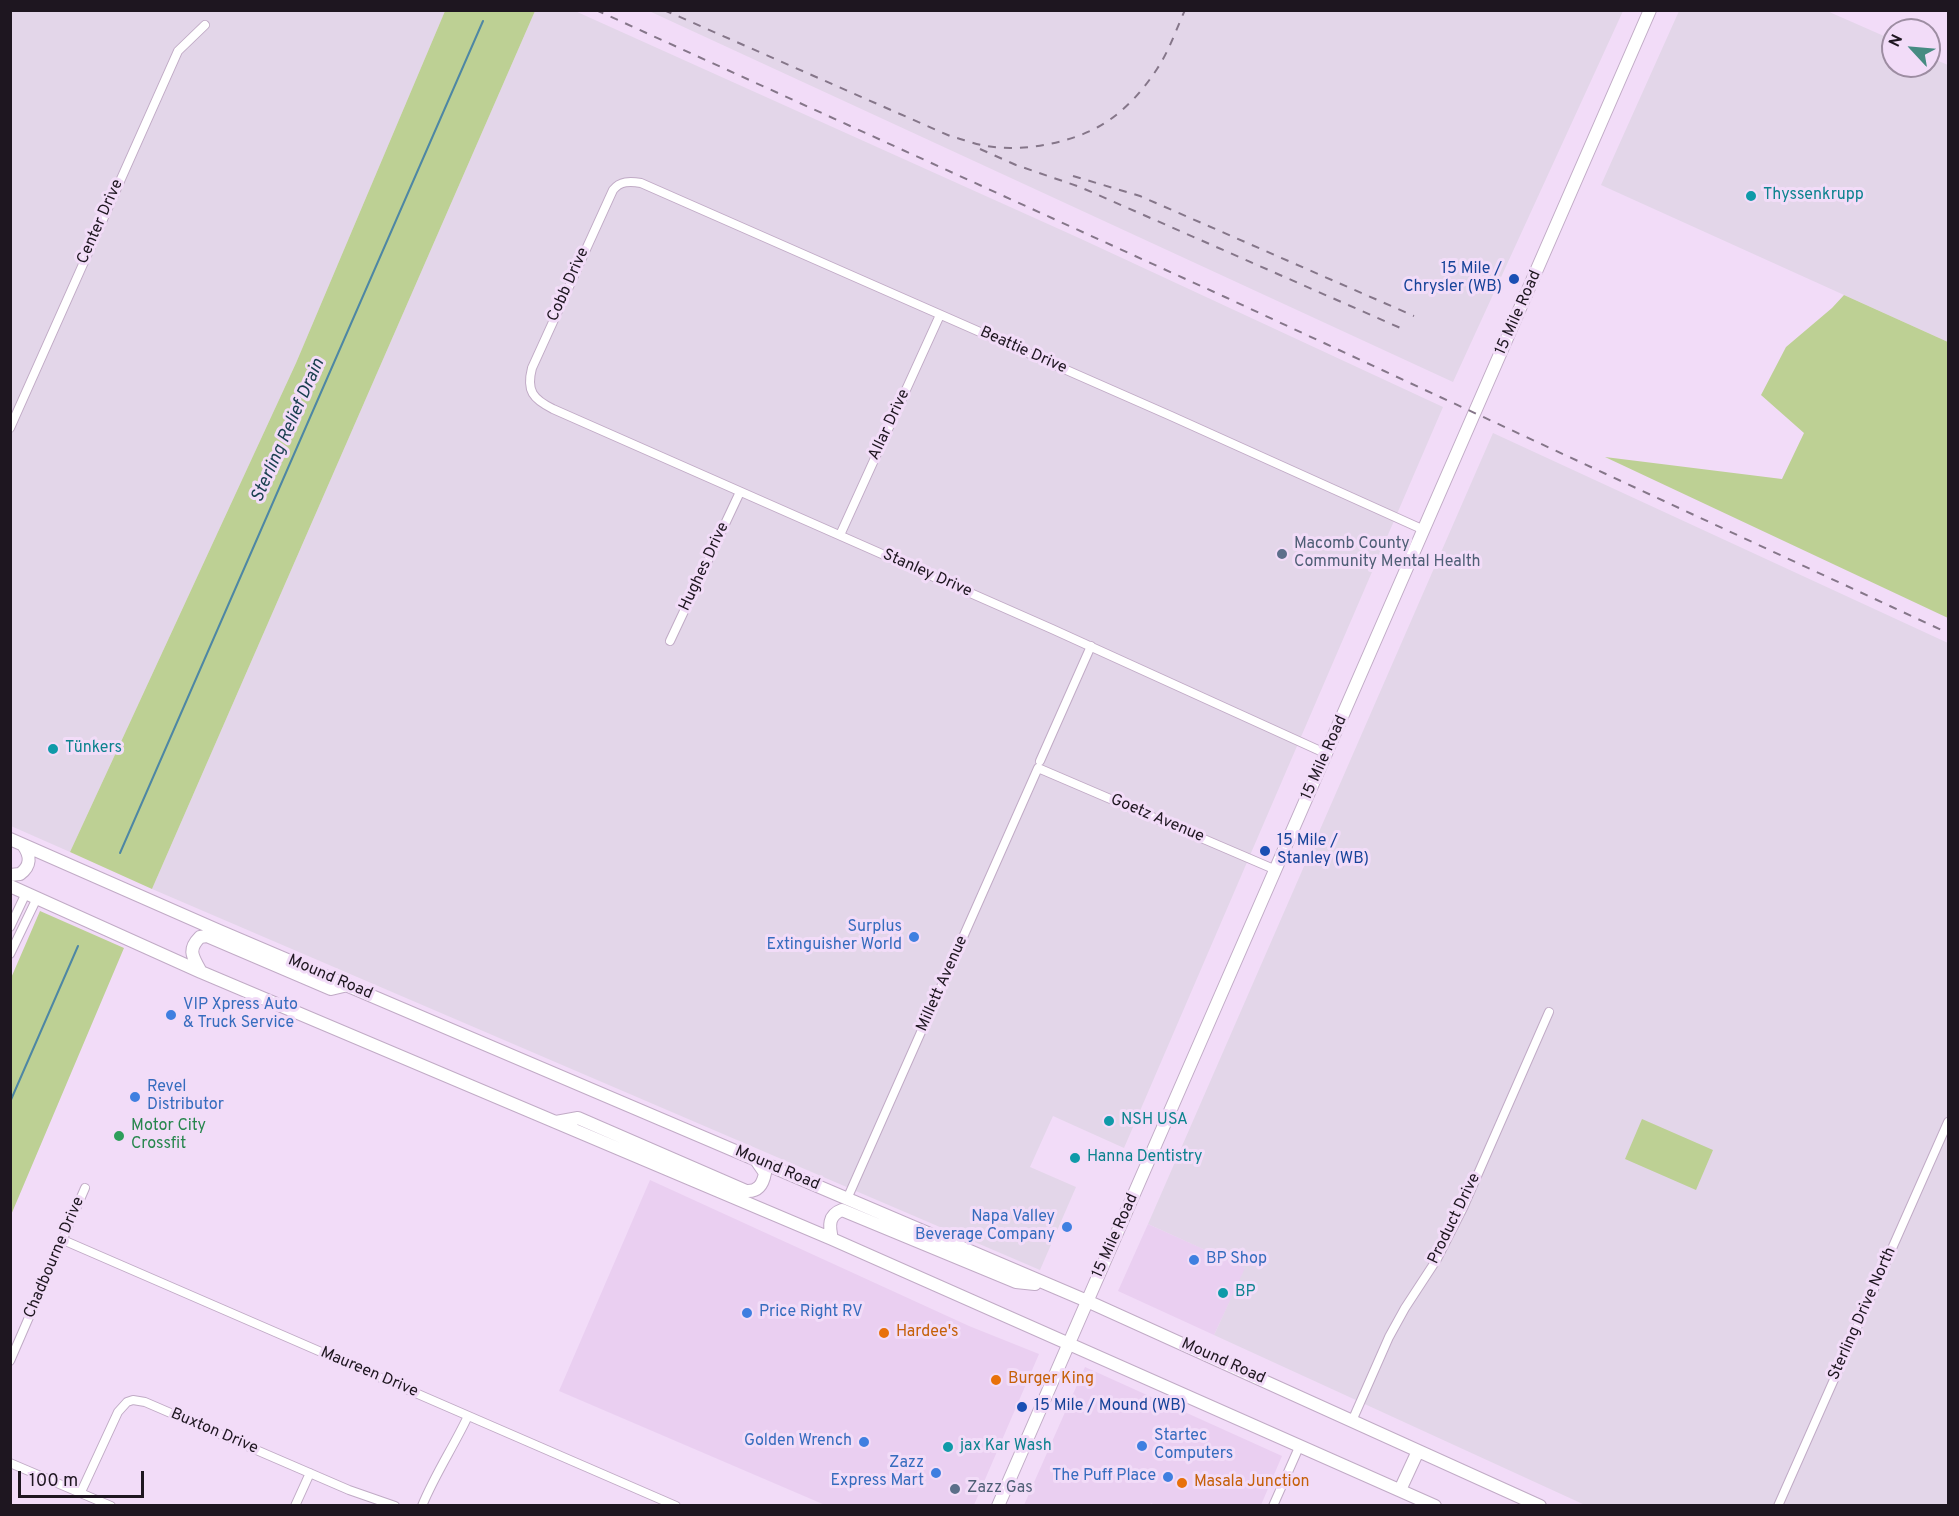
<!DOCTYPE html>
<meta charset="utf-8">
<style>
body{margin:0}
#map{position:relative;width:1959px;height:1516px;overflow:hidden;background:#f2dcf8;font-family:Overpass,sans-serif}
canvas{display:block}
.frame{position:absolute;inset:0;border:12px solid #1e1620;pointer-events:none}
.north{position:absolute;left:1881px;top:18px;width:60px;height:60px;box-sizing:border-box;background:#f2dcf8;border:2px solid #9d8da2;border-radius:50%;rotate:296deg;font-size:16px;font-weight:700;line-height:24px;text-align:center;color:#1e1620}
.north::after{content:'';display:block;margin:auto;width:21px;height:27px;background:#468b82;clip-path:polygon(50% 0,100% 100%,50% 72%,0 100%)}
.scale{position:absolute;left:18px;top:1471px;width:126px;height:27px;box-sizing:border-box;border:3px solid #1e1620;border-top:0;padding-left:8px;font-size:18px;line-height:21px;white-space:nowrap;color:#1e1620;-webkit-text-stroke:4px #f2dcf8;paint-order:stroke}
</style>
<div id="map">
<canvas width="1959" height="1516"></canvas>
<div class="frame"></div>
<div class="north">N</div>
<div class="scale">100 m</div>
</div>
<script>
const c = document.querySelector('canvas').getContext('2d');
c.lineJoin = 'round';
function fill(path, color) { c.fillStyle = color; c.fill(path, 'evenodd'); }
function trace(path, color, width, dash) { c.strokeStyle = color; c.lineWidth = width; c.lineCap = dash ? 'butt' : 'round'; c.setLineDash(dash || []); c.stroke(path); }
function write(font, color, halo, rows, align = 'center') {
  c.font = font + ' Overpass,sans-serif'; c.lineWidth = 6; c.setLineDash([]); c.textBaseline = 'middle'; c.strokeStyle = halo; c.fillStyle = color; for (const [text, x, y, turn = 0] of rows) {
    c.save(); c.translate(x, y); c.rotate((+turn || 0) * Math.PI / 180); c.textAlign = isNaN(turn) ? turn : align; if (halo) c.strokeText(text, 0, 0); c.fillText(text, 0, 0); c.restore();
  }
}
const built = new Path2D(`
 M650,1180L969,1326L1039,1354L974,1505H825L559,1391Z
 M1148,1224L1246,1268L1214,1335L1118,1291Z
 M1085,1367L1282,1456L1261,1505L1157,1506L1151,1503L1149,1506L1024,1505Z`);
const industrial = new Path2D(`
 M11,11H445L296,363L70,852L11,826Z
 M535,11H575L1079,238L1443,407L1124,1148L1053,1116L1030,1167L1076,1187L1040,1270L152,889Z
 M649,11H1623L1453,382Z
 M1679,11H1827L1893,40V66H1929V57L1948,65V342L1601,185Z
 M1493,433L1948,643V1505H1585L1214,1335L1245,1268L1148,1224Z`);
const green = new Path2D(`
 M445,11H535L152,889L70,852L296,363Z
 M1844,295L1948,342V618L1605,457L1782,479L1804,433L1761,395L1786,347L1832,308Z
 M40,911L124,948L11,1215V978Z
 M1642,1119L1713,1150L1696,1190L1625,1159Z`);
const stream = new Path2D(`
 M120,853L483,21
 M10,1102L78,946`);
const street = new Path2D(`
 M10,428L178,51L205,25
 M840,535L940,315
 M670,641L740,492
 M1327,754L1052,629L553,409C533,399 526,391 532,368L613,190C620,181 630,181 641,183L1171,416L1424,530
 M1040,761L1091,646
 M10,927L26,893
 M10,954L37,898
 M847,1199L1038,768L1276,870
 M63,1240L676,1506
 M10,1361L85,1188
 M1352,1421L1389,1337L1405,1308L1437,1259L1463,1208L1549,1012
 M10,1463L111,1506
 M81,1492L118,1412L127,1402L133,1400L145,1402L349,1490L395,1506
 M295,1506L310,1473
 M422,1506C435,1474 454,1446 468,1416
 M1273,1506L1300,1445
 M1778,1506L1948,1122`);
const secondary = new Path2D(`
 M10,839L217,930L1087,1301L1540,1506
 M10,875L20,874C31,866 31,856 23,845
 M10,886L201,972L832,1239L1435,1506
 M201,972C194,958 186,951 200,937L207,936L331,989L348,985
 M556,1122L578,1118L746,1191C758,1192 763,1184 765,1173L756,1160
 M832,1239C829,1226 828,1215 842,1210L1016,1282L1035,1284
 M1400,1490L1418,1451
 M998,1506L1650,10`);
const rail = new Path2D(`
 M596,10L1225,297L1948,633
 M664,10L950,136C962,139 974,144 986,146C1020,152 1067,144 1098,127C1122,114 1142,92 1157,69C1169,51 1176,30 1185,10
 M980,149L1016,165L1080,187L1405,330
 M1073,176L1140,196L1414,316`);
const markers = [
 [1751,196,6,"#0f9aa8"],
 [1514,279,6,"#1a4fb4"],
 [1282,554,6,"#5c6f8a"],
 [53,749,6,"#0f9aa8"],
 [1265,851,6,"#1a4fb4"],
 [914,937,6,"#3f7fe0"],
 [171,1015,6,"#3f7fe0"],
 [135,1097,6,"#3f7fe0"],
 [1109,1121,6,"#0f9aa8"],
 [119,1136,6,"#2e9e5b"],
 [1075,1158,6,"#0f9aa8"],
 [1067,1227,6,"#3f7fe0"],
 [1194,1260,6,"#3f7fe0"],
 [1223,1293,6,"#0f9aa8"],
 [747,1313,6,"#3f7fe0"],
 [884,1333,6,"#e8710a"],
 [996,1380,6,"#e8710a"],
 [1022,1407,6,"#1a4fb4"],
 [864,1442,6,"#3f7fe0"],
 [1142,1446,6,"#3f7fe0"],
 [948,1447,6,"#0f9aa8"],
 [936,1473,6,"#3f7fe0"],
 [1168,1477,6,"#3f7fe0"],
 [1182,1483,6,"#e8710a"],
 [955,1489,6,"#5c6f8a"]
];
const cultureNames = [
 ["Thyssenkrupp",1763,196],
 ["Tünkers",65,749],
 ["NSH USA",1121,1121],
 ["Hanna Dentistry",1087,1158],
 ["BP",1235,1293],
 ["jax Kar Wash",960,1447]
];
const streetNames = [
 ["Center Drive",101,222,-66],
 ["Cobb Drive",569,285,-66],
 ["15 Mile Road",1519,313,-66],
 ["Beattie Drive",1023,351,24],
 ["Allar Drive",890,425,-65],
 ["Hughes Drive",705,567,-65],
 ["Stanley Drive",927,574,24],
 ["15 Mile Road",1325,758,-66],
 ["Goetz Avenue",1157,819,23],
 ["Mound Road",330,978,23],
 ["Millett Avenue",943,984,-66],
 ["Mound Road",777,1169,23],
 ["Product Drive",1455,1219,-64],
 ["15 Mile Road",1116,1236,-66],
 ["Chadbourne Drive",55,1258,-67],
 ["Sterling Drive North",1863,1314,-66],
 ["Mound Road",1223,1362,24],
 ["Maureen Drive",369,1373,23],
 ["Buxton Drive",214,1432,23]
];
const transitNames = [
 ["15 Mile /",1502,270,"right"],
 ["Chrysler (WB)",1502,288,"right"],
 ["15 Mile /",1277,842],
 ["Stanley (WB)",1277,860],
 ["15 Mile / Mound (WB)",1034,1407]
];
const serviceNames = [
 ["Macomb County",1294,545],
 ["Community Mental Health",1294,563],
 ["Zazz Gas",967,1489]
];
const shopNames = [
 ["Surplus",902,928],
 ["Extinguisher World",902,946],
 ["VIP Xpress Auto",183,1006,"left"],
 ["& Truck Service",183,1024,"left"],
 ["Revel",147,1088,"left"],
 ["Distributor",147,1106,"left"],
 ["Napa Valley",1055,1218],
 ["Beverage Company",1055,1236],
 ["BP Shop",1206,1260,"left"],
 ["Price Right RV",759,1313,"left"],
 ["Startec",1154,1437,"left"],
 ["Computers",1154,1455,"left"],
 ["Golden Wrench",852,1442],
 ["Zazz",924,1464],
 ["Express Mart",924,1482],
 ["The Puff Place",1156,1477]
];
const leisureNames = [
 ["Motor City",131,1127],
 ["Crossfit",131,1145]
];
const foodNames = [
 ["Hardee's",896,1333],
 ["Burger King",1008,1380],
 ["Masala Junction",1194,1483]
];
const waterNames = [
 ["Sterling Relief Drain",289,431,-66]
];
fill(built, '#eacff1');
fill(industrial, '#e3d6e9');
fill(green, '#bdd094');
trace(stream, '#4e87a4', 2);
trace(street, '#c1abc6', 10);
trace(secondary, '#c1abc6', 14);
trace(street, '#fff', 8);
trace(secondary, '#fff', 12);
trace(rail, '#857689', 2, [8, 8]);
for (const [x, y, r, color] of markers) { const dot = new Path2D(); dot.arc(x, y, r, 0, 2 * Math.PI); c.fillStyle = color; c.fill(dot); trace(dot, '#f2dcf8', 2); }
write('16px', '#0d838f', '#f2dcf8', cultureNames, 'left');
write('16px', '#1e1620', '#f2dcf8', streetNames);
write('16px', '#164399', '#f2dcf8', transitNames, 'left');
write('16px', '#4e5e75', '#f2dcf8', serviceNames, 'left');
write('16px', '#366cbe', '#f2dcf8', shopNames, 'right');
write('16px', '#27864d', '#f2dcf8', leisureNames, 'left');
write('16px', '#c56008', '#f2dcf8', foodNames, 'left');
write('italic 18px', '#193f4f', '#f2dcf8', waterNames);
</script>
